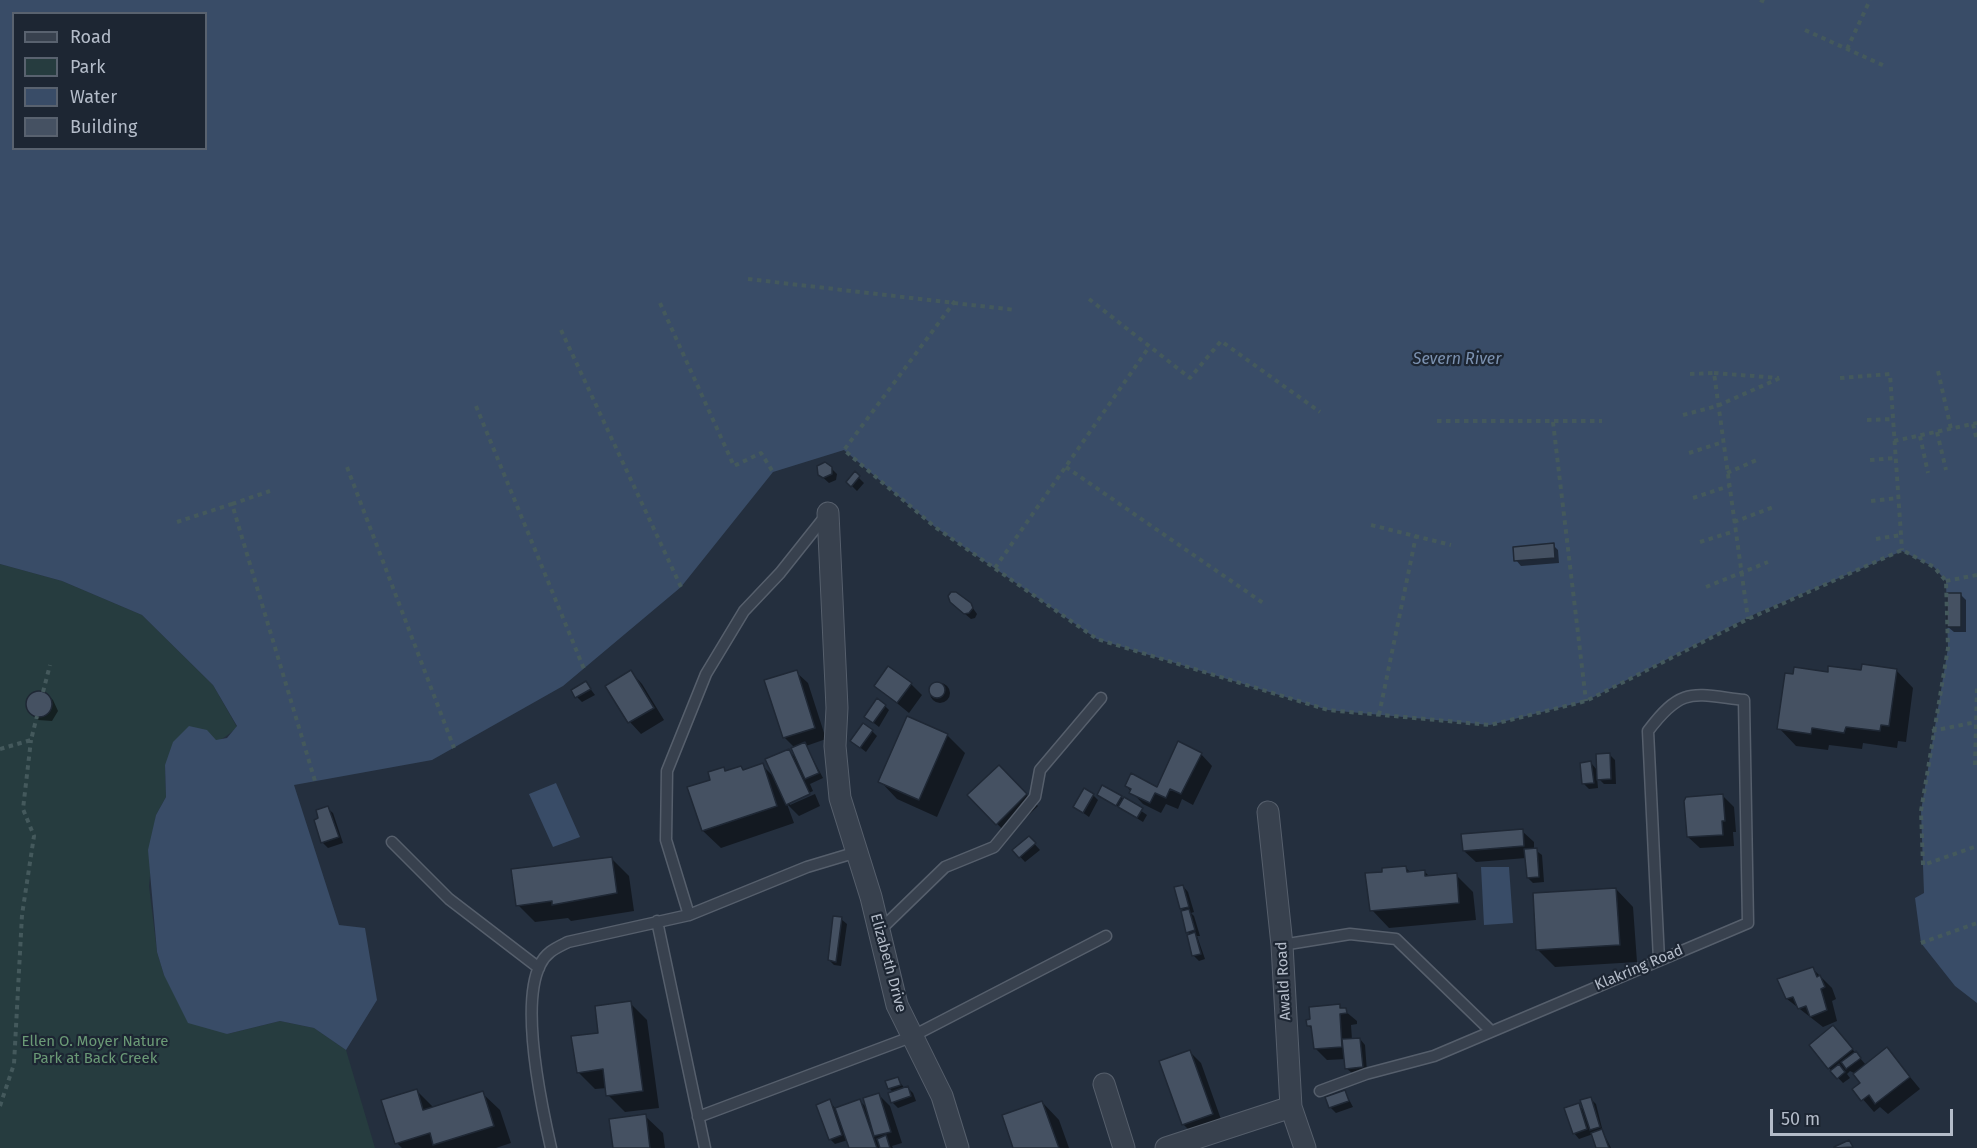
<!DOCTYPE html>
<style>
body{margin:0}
#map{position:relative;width:1977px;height:1148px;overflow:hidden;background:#242f3e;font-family:"Fira Sans",sans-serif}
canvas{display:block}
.legend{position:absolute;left:12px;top:12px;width:195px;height:138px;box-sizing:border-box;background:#1d2633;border:2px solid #59626f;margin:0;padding:8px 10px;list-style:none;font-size:18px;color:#b4bcc9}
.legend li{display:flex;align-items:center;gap:12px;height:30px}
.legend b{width:30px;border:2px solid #59626f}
.scale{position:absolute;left:1770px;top:1109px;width:183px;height:27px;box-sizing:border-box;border:3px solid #b4bcc9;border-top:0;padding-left:8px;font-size:18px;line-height:21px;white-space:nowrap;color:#b4bcc9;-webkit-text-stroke:4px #1d2633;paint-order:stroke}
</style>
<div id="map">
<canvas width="1977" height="1148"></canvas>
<ul class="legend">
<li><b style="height:8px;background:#38414e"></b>Road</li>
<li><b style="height:16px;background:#263c3f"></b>Park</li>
<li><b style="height:16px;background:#394c67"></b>Water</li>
<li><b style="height:16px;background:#455162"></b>Building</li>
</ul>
<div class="scale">50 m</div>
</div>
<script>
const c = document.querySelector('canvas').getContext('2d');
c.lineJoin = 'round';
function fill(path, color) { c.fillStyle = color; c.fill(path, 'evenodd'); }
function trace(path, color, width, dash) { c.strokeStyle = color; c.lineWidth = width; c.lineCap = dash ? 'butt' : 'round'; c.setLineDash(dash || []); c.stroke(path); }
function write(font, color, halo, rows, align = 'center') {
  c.font = font + ' "Fira Sans",sans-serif'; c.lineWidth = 4.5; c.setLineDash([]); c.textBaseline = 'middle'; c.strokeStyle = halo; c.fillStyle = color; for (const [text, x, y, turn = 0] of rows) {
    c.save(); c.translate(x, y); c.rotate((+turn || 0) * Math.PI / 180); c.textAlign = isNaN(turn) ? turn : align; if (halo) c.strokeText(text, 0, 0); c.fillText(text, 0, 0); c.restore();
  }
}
const green = new Path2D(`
 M0,564L62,581L142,615L213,685L237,727C220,745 188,754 165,765L166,797L156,815L149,886L157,952L164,975L227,1034L280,1021L314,1028L346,1050L375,1148H0Z`);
const water = new Path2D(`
 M0,0H1977V1003L1955,986L1921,943L1915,898L1924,893L1921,811L1948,648L1946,581L1934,567L1902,551L1755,614L1586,701L1490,725L1328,710L1097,639L935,527L844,450L773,472L681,587L563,686L432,760L294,785L339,925L365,928L377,1000L346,1050L314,1028L280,1021L227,1034L188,1023L164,975L157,952L148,850L156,815L166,797L165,765L173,742L189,726L207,730L216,740L227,738L237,726L213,685L142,615L62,581L0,564ZM14,14H206V148H14Z
 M556,783L580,837L553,847L529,794Z
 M1481,867H1509L1513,923L1484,925Z`);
const shadow = new Path2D(`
 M831,468L837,474L836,480L829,483L819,474Z
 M855,474L864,483L857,491L848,482Z
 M1553,545L1558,550L1559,563L1521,566L1516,560Z
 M1961,595L1966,600V632H1954L1948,627Z
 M970,604L977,614L975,618L971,619L958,608Z
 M1896,670L1913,688L1906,742L1898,741L1897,748L1863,743L1862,749L1829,745L1828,750L1796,746L1779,728L1829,674Z
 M631,672L642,684L664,720L641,734L630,722L608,687Z
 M796,672L808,683L826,739L806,746L823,778L810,784L813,791L790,802V805L815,794L820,806L799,816L787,804L794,823L721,848L703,831L689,788L712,781L723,768L727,772L740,767L744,771L762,765L774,777L788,750L797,759L795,748L784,737Z
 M586,683L595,695L582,702L577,697Z
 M930 693a10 10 0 1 1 20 0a10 10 0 1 1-20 0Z
 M911,684L922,695L909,713L876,686Z
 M34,693L47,694L53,700L58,711L52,721L38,720L32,715L27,703Z
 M884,705L889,710L879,727L866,717Z
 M872,731L877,736L866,752L852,741Z
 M947,735L965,753L937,817L897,799L880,781Z
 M1201,754L1212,766L1193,805L1182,799L1178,809L1166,804L1161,813L1143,804L1126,786L1158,789Z
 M1609,754L1615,760L1616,784H1604L1597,777L1598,788L1589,789L1584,784L1591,763L1598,771Z
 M999,767L1038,806L1008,835L969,795Z
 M1093,795L1098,800L1089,817L1075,807Z
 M1099,795L1121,797L1147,815L1143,822Z
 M1722,795L1734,807L1736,832H1733L1734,846L1700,848L1688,837Z
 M327,808L333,813L343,843L328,848L323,843L316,821Z
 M1522,831L1534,842V849L1542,855L1544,882L1533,883L1528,878L1526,858L1476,862L1464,851Z
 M1029,838L1040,850L1025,862L1014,850Z
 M612,859L629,876L634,911L571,921L568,918L535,922L518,905Z
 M1406,868L1411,873L1424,871L1430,877L1456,875L1473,892L1476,920L1389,928L1372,910L1384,873Z
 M1183,886L1188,892L1194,912L1191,913L1194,916L1200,936H1197L1205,959L1199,961L1193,955L1185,912L1181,908Z
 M1616,889L1633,907L1637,962L1555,967L1538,950Z
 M841,919L847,924L841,966L834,965L829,960Z
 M1812,968L1832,988L1836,999L1832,1001L1837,1021L1823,1027L1787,999Z
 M630,1003L647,1020L659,1108L625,1112L608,1095L607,1088L595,1089L578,1072L600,1034Z
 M1339,1006L1357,1021V1024L1351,1025L1352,1040L1360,1039L1365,1045L1367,1072L1352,1073L1346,1068V1059L1327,1060L1315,1048L1313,1030L1308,1025Z
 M1833,1027L1866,1065L1887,1049L1920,1089L1888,1114L1880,1107L1874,1112L1855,1090L1863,1084L1854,1073L1850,1071L1847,1074L1850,1078L1843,1083L1829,1068Z
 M1190,1052L1201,1063L1223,1125L1195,1136L1183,1124Z
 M897,1078L905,1089L908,1088L913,1093L916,1101L898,1108L892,1102L894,1093L889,1088Z
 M416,1090L434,1108L482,1093L500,1110L511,1143L496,1148H402L397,1143Z
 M1345,1092L1353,1107L1336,1113L1330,1107Z
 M879,1095L890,1106L902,1143L892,1146L893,1148H851L848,1140L835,1144L830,1139L829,1101L836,1109L860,1101L867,1108Z
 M1590,1098L1596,1104L1603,1132L1611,1148H1598L1593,1134L1579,1139L1574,1133L1578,1105L1586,1112Z
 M1042,1102L1059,1120L1069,1148H1014Z
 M645,1116L663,1133L665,1148H615Z`);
const building = new Path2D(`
 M825,462L832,467V474L823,478L818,475L817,466Z
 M855,471L860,476L851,487L846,482Z
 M1554,543L1555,558L1514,561L1513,547Z
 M951,592H956L971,603L973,608L969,613L964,614L950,602L948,596Z
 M1947,593H1961V627H1947Z
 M1862,664L1897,669L1889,726L1881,725L1880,731L1846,727L1844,733L1812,728L1811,734L1777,729L1785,673L1793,674L1794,667L1828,672V666L1861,670Z
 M888,666L912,683L897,703L874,686Z
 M631,670L654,708L628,723L605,686Z
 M797,670L815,728L783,738L764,680Z
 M586,681L591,689L575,698L571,690Z
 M929 690a8 8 0 1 1 16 0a8 8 0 1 1-16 0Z
 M26 704a13 13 0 1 1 26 0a13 13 0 1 1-26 0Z
 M877,698L886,705L873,723L864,717Z
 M907,716L948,734L919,800L878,782Z
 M863,723L873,730L860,748L850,741Z
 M1178,741L1202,753L1181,794L1170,789L1166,798L1155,793L1150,803L1129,793L1131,789L1125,786L1131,773L1157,787Z
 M805,742L819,773L805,779L791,748Z
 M789,749L810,794L786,805L765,759Z
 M1610,753L1611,779L1597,780L1596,754Z
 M1591,761L1594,783L1582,784L1580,763Z
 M763,763L777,806L702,831L687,787L710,780L708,772L724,767L725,771L741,766L743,770Z
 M999,765L1027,794L996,825L967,795Z
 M1102,785L1122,796L1116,806L1097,795Z
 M1084,788L1094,794L1083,813L1073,807Z
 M1723,794L1725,821H1722L1723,835L1687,837L1684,801L1686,797Z
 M1124,797L1143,808L1137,818L1118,807Z
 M328,806L339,837L321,843L314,820L318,818L316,810Z
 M1523,829L1524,846L1463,851L1461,834Z
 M1029,836L1036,843L1019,858L1012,850Z
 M1537,848L1539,877L1527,878L1524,849Z
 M612,857L617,893L552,905V901L516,906L511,869Z
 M1406,866L1407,872L1425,870V876L1457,873L1459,903L1370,911L1365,873L1382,872V868Z
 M1183,885L1189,907L1180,909L1174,887Z
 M1616,888L1620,945L1536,950L1533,893Z
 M1189,909L1195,930L1186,933L1181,911Z
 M833,916L842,917L836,962L828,960Z
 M1195,932L1201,954L1192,956L1187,935Z
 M1813,967L1817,977L1820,975L1825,987L1821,989L1827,1010L1810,1017L1806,1006L1798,1009L1793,997L1786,999L1777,979Z
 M631,1001L643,1091L606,1096L603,1069L577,1073L571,1036L598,1033L595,1006Z
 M1340,1004V1008H1346L1347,1013L1340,1014L1342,1047L1314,1049L1311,1026H1307L1306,1020L1310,1019L1309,1007Z
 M1833,1025L1853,1049L1828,1069L1809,1045Z
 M1360,1038L1363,1067L1345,1069L1342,1039Z
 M1887,1047L1910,1077L1875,1104L1869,1095L1861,1101L1852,1089L1860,1083L1853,1074Z
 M1190,1050L1213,1114L1182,1125L1159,1061Z
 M1856,1051L1861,1058L1846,1069L1841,1062Z
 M1839,1064L1845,1072L1837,1079L1830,1071Z
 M898,1077L901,1085L888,1089L885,1081Z
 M908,1086L911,1096L891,1103L888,1093Z
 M417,1089L423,1110L483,1091L494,1126L433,1145L430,1133L395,1144L381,1100Z
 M1345,1090L1349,1101L1329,1108L1325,1097Z
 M879,1093L891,1132L874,1136L863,1098Z
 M1591,1097L1600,1127L1590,1130L1580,1100Z
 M830,1099L842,1135L829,1140L816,1105Z
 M860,1099L877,1148H849L835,1108Z
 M1042,1101L1059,1148H1013L1002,1115Z
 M1579,1103L1587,1129L1573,1134L1564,1108Z
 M646,1114L650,1148H613L609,1119Z
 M1602,1129L1609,1148H1596L1591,1133Z
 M886,1135L890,1148H880L877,1139Z
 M1849,1140L1853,1147L1834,1148V1147Z`);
const path = new Path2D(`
 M1760,0L1767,3
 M1805,30L1887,67
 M1847,49L1870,0
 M748,279L1015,310
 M1089,299L1190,378L1221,341L1320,412
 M955,301L844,450L935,527L1097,639L1328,710L1490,725L1586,701L1748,619L1902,550L1934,567L1946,581L1948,648L1921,811L1923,865L1977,846
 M660,303L734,466L761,453L773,472
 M561,330L681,587
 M1938,371L1951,429
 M1714,373L1779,378
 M1690,374L1714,373L1748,619
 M1840,378L1890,374L1902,550
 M476,406L584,669
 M1683,415L1717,406L1780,378
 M1867,420L1893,419
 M1437,421H1602
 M1553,422L1586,701
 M1973,424L1977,441
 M1937,432L1946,470
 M1920,436L1928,473
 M1894,441L1977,423
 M1689,453L1723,442
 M1870,460L1895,458
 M347,467L454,748
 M1066,467L1266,605
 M1727,473L1759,459
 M1693,498L1729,486
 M1871,501L1898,498
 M232,504L270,491
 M177,522L232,504L315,781
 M1734,522L1776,506
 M1371,525L1451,545
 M1876,539L1901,535
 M1700,542L1735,531
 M995,568L1147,350
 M1946,581L1977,575
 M1706,587L1768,562
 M43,692L50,665
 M1379,715L1416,536
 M1932,731L1976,722
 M0,749L31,740L37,716
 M1975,765L1977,685
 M1921,943L1977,923
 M0,1106L14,1064L22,915L34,836L23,809L31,740`);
const service = new Path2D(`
 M392,842L449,899L539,968
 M689,915L666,840L667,771L706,674L744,611L780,573L827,514
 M657,921L705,1148
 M879,931L945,867L994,847L1035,797L1040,770L1101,698
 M1282,945L1350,934L1396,939L1491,1031
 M1320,1091L1366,1074L1434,1056L1748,923L1744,700C1692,694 1682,686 1648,731L1659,960
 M698,1117L911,1037L1106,936
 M551,1148C541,1104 520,1005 540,965C546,952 556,948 568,942L689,915L807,867L857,852`);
const minor = new Path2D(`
 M828,513L837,708L835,746L840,798L871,897L897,1005L942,1096L958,1148
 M1268,812L1282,945L1291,1107L1305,1148
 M1104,1084L1124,1148
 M1166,1148L1291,1107`);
const streetNames = [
 ["Elizabeth Drive",888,963,75],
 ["Klakring Road",1639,968,-23],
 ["Awald Road",1284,981,-93]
];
const parkNames = [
 ["Ellen O. Moyer Nature",95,1042],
 ["Park at Back Creek",95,1059]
];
const waterNames = [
 ["Severn River",1457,360]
];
fill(green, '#263c3f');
fill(water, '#394c67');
fill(shadow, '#0007');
fill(building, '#455162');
trace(building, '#1f2835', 1.5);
trace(service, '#565f6c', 13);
trace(minor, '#565f6c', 23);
trace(path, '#44595c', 4, [4.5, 4.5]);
trace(service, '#38414e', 10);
trace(minor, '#38414e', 21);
write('15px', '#b4bcc9', '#1d2633', streetNames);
write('15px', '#6b9a76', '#1d2633', parkNames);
write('italic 16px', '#7c92b1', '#1d2633', waterNames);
</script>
